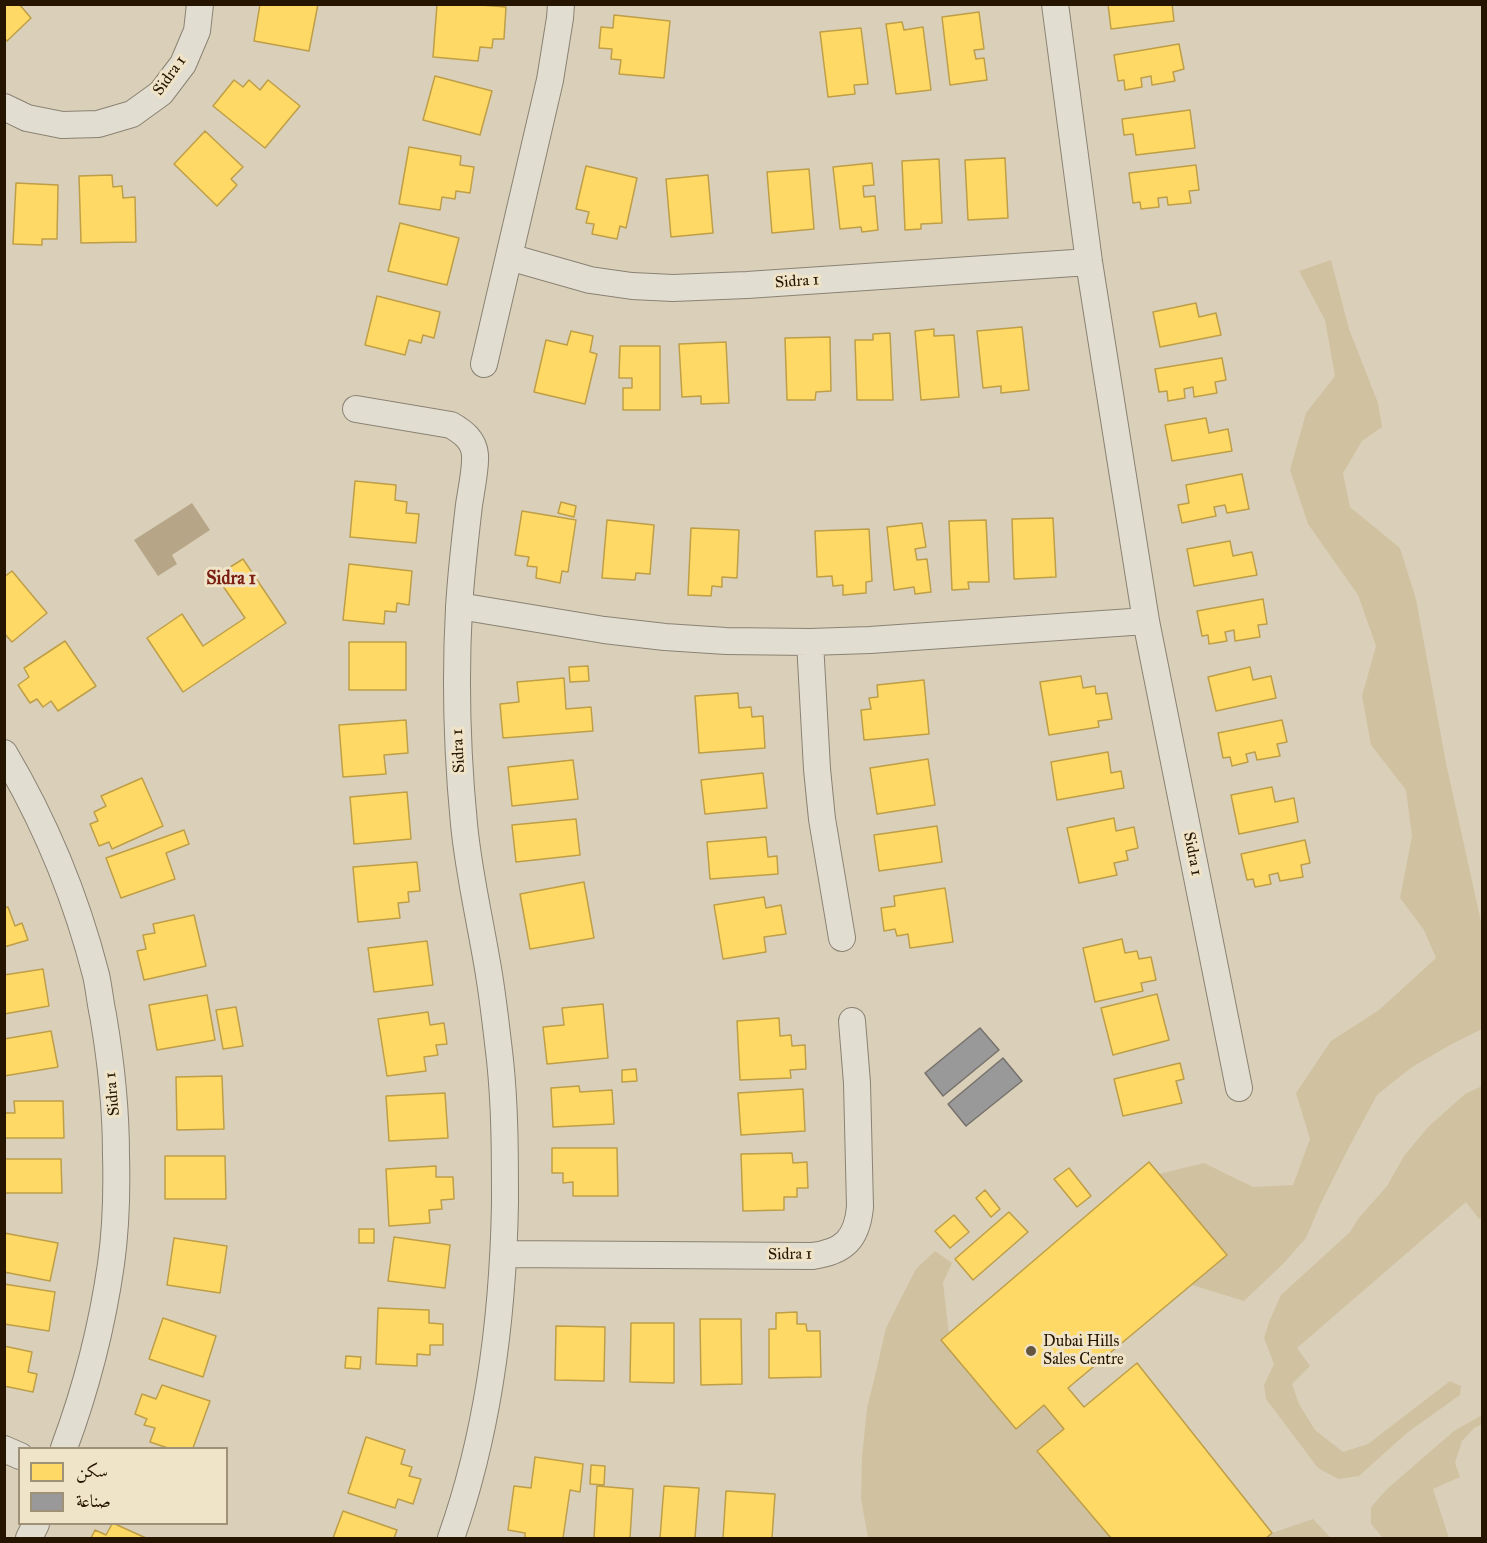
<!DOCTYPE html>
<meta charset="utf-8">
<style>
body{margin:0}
#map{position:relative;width:1487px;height:1543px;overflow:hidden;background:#dad0b9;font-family:"IM FELL Great Primer",Amiri,serif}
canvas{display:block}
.frame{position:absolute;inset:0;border:6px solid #251500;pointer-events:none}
.legend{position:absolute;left:18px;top:1447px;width:210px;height:78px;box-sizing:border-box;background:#f0e4c8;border:2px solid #9f9178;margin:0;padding:8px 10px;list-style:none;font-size:18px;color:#251500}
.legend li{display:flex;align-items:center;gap:12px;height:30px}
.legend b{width:30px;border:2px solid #9f9178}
</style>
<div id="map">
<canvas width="1487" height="1543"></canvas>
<div class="frame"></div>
<ul class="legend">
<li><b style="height:16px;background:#ffd966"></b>سكن</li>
<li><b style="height:16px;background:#999"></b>صناعة</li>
</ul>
</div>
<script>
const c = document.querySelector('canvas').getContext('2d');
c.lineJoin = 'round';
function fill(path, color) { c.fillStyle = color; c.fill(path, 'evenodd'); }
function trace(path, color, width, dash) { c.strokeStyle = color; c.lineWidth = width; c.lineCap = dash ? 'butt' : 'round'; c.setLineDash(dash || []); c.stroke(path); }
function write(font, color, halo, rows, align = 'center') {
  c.font = font + ' "IM FELL Great Primer",serif'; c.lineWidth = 6; c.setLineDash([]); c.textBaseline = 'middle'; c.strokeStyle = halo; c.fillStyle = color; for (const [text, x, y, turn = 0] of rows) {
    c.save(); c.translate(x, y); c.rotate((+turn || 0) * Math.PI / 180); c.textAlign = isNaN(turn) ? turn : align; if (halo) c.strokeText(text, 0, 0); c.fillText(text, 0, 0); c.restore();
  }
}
const green = new Path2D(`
 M1331,260L1349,329L1378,403L1382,427L1362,441L1343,473L1350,507L1400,548L1416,599L1446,763L1482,926V1029L1452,1044L1412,1067L1377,1095L1348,1149L1320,1205L1306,1238L1283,1264L1244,1301L1192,1285L1227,1255L1159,1174L1204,1163L1253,1187L1293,1185L1310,1139L1296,1093L1331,1041L1379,1010L1436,958L1424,930L1400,898L1412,836L1406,790L1371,745L1362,696L1376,646L1358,595L1308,524L1290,470L1306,413L1335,376L1325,320L1299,271Z
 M1482,1086V1218L1479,1219L1466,1202L1297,1348L1310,1366L1292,1384L1299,1404L1315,1430L1343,1452L1368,1444L1450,1381L1461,1386L1460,1395L1408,1432L1359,1476L1338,1479L1318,1468L1266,1399L1264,1385L1274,1364L1264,1338L1269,1322L1281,1295L1350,1232L1358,1219L1387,1186L1404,1156L1428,1127L1465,1094Z
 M935,1251L952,1263L943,1283L949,1334L1016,1428L1044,1405L1064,1429L1038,1451L1111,1538H868L861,1499L862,1457L867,1408L874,1380L886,1328L898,1304L916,1269Z
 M1482,1415V1424L1474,1428L1462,1441L1455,1463L1460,1477L1433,1489L1449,1538H1383L1371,1524V1507L1387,1489L1454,1431Z
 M1313,1519L1331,1538H1266L1272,1533Z`);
const water = new Path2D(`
 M192,503L210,530L172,555L177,564L158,576L134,540Z`);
const homes = new Path2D(`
 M4,4H19L31,18L7,41L4,38Z
 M260,4H318L309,51L254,41Z
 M437,4H468L506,7L504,39H493L492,48L480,47L478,61L433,57Z
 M1108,4H1172L1174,21L1111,29Z
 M979,12L984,49L974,50L976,59L984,58L987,80L950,85L942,17Z
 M614,15L670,21L664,78L619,74L621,60L611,59L612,49L599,48L601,27L613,28Z
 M902,22L904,30L923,27L931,90L896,94L886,24Z
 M861,28L868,84L854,85L855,94L828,97L820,32Z
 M1179,44L1184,69L1173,72L1175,81L1152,85L1151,76L1141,78L1142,87L1125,90L1124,80L1118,81L1114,55Z
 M435,76L492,91L480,135L423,120Z
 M234,80L243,87L249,80L260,90L268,80L300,106L265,148L213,106Z
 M1190,110L1195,148L1136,155L1133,134L1124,135L1122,119Z
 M205,131L243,167L231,179L237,185L217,206L174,164Z
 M409,147L461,156L460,165L474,167L470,193L456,191L455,199L442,197L440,210L399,204Z
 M1005,158L1008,218L968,220L965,160Z
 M939,159L942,223L921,224V229L905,230L902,161Z
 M872,163L874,185L863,186L864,197L875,196L878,230L862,232L861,227L840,229L833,167Z
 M1196,165L1199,190L1189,191L1191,203L1168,205L1167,197L1158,198L1159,207L1141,209L1140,202L1133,203L1129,173Z
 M586,166L637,178L626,228L620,226L617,239L592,234L594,224L586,223L589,212L576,209Z
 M809,169L814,229L772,233L767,172Z
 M112,175L113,187L122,186L123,198L135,197L136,242L81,243L79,176Z
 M708,175L713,233L671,237L666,179Z
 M16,183L58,185L57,239H42V245L13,244Z
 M400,223L459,238L447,285L388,271Z
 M377,296L440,312L434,338L423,335L421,343L409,340L405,355L365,345Z
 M1196,303L1199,317L1216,313L1221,335L1160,347L1153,312Z
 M1022,327L1029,390L1001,393V386L983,388L977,331Z
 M934,329V336L954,335L959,397L921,400L915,331Z
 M571,331L593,336L590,352L597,354L585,404L534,392L546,340L567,345Z
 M890,333L893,400H857L855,340H873V334Z
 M830,337L831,391L816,392L815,400H787L785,338Z
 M726,342L729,403L701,404V396L682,397L679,344Z
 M620,346H660V410H623V388H632V378H619Z
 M1222,358L1226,380L1215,382L1217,393L1194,397L1193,387L1184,389L1185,398L1168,401L1167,391L1159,392L1155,369Z
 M1206,418L1209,433L1228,429L1232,451L1172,461L1165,425Z
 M1242,474L1249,509L1227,513L1225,505L1214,507L1216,516L1182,523L1178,505L1189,503L1186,485Z
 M355,481L396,485L395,500L407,502L406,513L419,514L416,543L350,537Z
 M561,502L576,506L574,517L558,513Z
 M522,511L576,520L568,572L562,571L560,583L536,578L537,567L527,566L529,557L515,555Z
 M1053,518L1056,577L1014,579L1012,519Z
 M607,520L654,525L650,574L636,573L635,580L602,578Z
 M986,520L989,582H968L969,589L952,590L949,521Z
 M922,523L926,547L915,549L917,560L927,559L931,592L915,594L914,587L894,590L887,527Z
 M691,528L739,530L737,578L722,577V587L712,586L711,596L688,595Z
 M869,529L872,581L866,582V593L843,595V585L833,586L832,576L817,577L815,531Z
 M1230,541L1233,556L1252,552L1257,575L1194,586L1187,549Z
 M243,559L286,623L183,692L147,638L182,614L203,646L245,618L216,576Z
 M349,564L412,571L409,605L397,603L396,612L385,611L384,624L343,620Z
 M12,571L47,613L12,642L4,633V577Z
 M1263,599L1267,624L1258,625L1260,637L1235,641L1234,630L1225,632L1227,641L1209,644L1208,635L1202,636L1197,611Z
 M65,641L96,686L58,711L51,701L43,707L37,699L30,703L18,685L29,677L24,668Z
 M349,642H406V690H349Z
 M588,666L589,681L570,682L569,667Z
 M1250,667L1253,680L1271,676L1276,698L1216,711L1208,677Z
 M1081,676L1083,688L1095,686L1096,694L1107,693L1112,719L1098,721L1099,727L1049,735L1040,682Z
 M564,678L566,709L591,707L593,731L503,738L500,704L519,702L517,682Z
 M924,680L929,734L864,740L861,710L871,709L869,698L878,697L877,685Z
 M738,693L739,708L751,707L752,717L763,716L765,748L699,753L695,696Z
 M406,720L408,753L384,755L386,774L343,777L339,725Z
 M1282,720L1287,742L1277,744L1280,756L1257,760L1255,752L1246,754L1248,762L1232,766L1230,757L1223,758L1218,733Z
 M1108,752L1111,773L1121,771L1124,788L1057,800L1051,762Z
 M928,759L935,805L877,814L870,768Z
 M573,760L578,799L512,806L508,767Z
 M763,773L767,808L705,814L701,780Z
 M142,778L163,826L112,849L109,842L99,846L90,824L98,821L94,812L106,806L101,796Z
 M1272,787L1275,802L1294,798L1298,822L1239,834L1231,795Z
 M407,792L411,839L354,844L350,797Z
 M1114,818L1116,831L1134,827L1138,848L1126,851L1128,860L1114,863L1117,875L1079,883L1067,828Z
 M576,819L580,855L516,862L512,825Z
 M937,826L942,862L879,871L874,835Z
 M184,830L189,844L166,853L175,879L121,898L106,858Z
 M766,837L768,857L777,856L778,874L710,879L707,842Z
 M1305,840L1310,863L1301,865L1303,877L1280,881L1278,873L1269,875L1271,884L1255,887L1253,879L1247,880L1241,854Z
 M417,862L420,891L408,892L409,902L398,903L400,918L358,922L353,867Z
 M584,882L594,938L530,949L520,894Z
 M945,888L953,942L910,948L908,934L897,936L895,929L884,931L881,908L895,906L894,896Z
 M764,897L766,908L781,905L786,934L764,937L766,952L723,959L714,905Z
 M8,907L15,926L22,923L28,940L4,947V908Z
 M194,915L206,966L144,980L137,951L146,949L143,935L155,933L153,924Z
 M1122,939L1125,953L1137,951L1139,959L1151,957L1156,980L1141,983L1143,991L1095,1002L1083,948Z
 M427,941L433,985L374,992L368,948Z
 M43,969L49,1006L4,1014V975Z
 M1157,994L1169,1040L1113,1055L1101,1008Z
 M207,995L215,1040L157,1050L149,1005Z
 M603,1004L608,1058L547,1064L543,1027L564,1025L562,1008Z
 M236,1007L243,1046L223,1049L216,1010Z
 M428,1012L430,1025L444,1023L447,1044L436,1045L438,1055L424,1057L426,1071L387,1076L378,1019Z
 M779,1018L780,1036L791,1035L792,1046L805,1045L806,1069L790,1070L791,1078L740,1080L737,1021Z
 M51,1031L58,1067L4,1076V1039Z
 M1180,1063L1184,1079L1176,1081L1182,1103L1123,1116L1114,1079Z
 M636,1069L637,1081L622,1082V1070Z
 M222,1076L224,1129L177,1130L176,1077Z
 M579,1086L580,1092L612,1090L614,1124L553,1127L551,1088Z
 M803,1089L805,1131L741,1135L738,1093Z
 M445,1093L448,1138L389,1141L386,1096Z
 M14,1101H63L64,1138H4V1113H15Z
 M552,1148H617L618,1196H573V1182L563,1183V1173H552Z
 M792,1153L793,1163L807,1162L808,1188H797V1197H784V1210L743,1211L741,1154Z
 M165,1156H225L226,1199H165Z
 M4,1159H61L62,1193H5Z
 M1149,1162L1227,1255L1068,1388L1084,1407L1137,1363L1272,1533L1266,1538H1111L1037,1451L1064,1429L1044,1405L1016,1429L941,1340Z
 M436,1166V1177H453L454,1199L441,1200L442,1209L429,1210L430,1223L389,1226L386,1169Z
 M1069,1168L1091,1196L1077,1207L1054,1179Z
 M985,1190L1000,1209L991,1217L976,1198Z
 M1009,1212L1028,1232L973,1280L955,1259Z
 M954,1215L969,1232L950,1248L935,1231Z
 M359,1229H374V1243H359Z
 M4,1233L58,1243L50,1281L4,1272Z
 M394,1237L450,1245L445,1288L388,1281Z
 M174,1238L227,1246L220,1293L167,1285Z
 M4,1284L55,1292L49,1331L4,1324Z
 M378,1308L429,1310V1323L443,1324V1345H430V1355L417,1354V1366L376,1364Z
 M797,1312V1324H806L807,1331H820L821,1377L769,1378V1329H776V1313Z
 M163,1318L216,1336L203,1377L149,1359Z
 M700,1319H741L742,1384L701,1385Z
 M631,1323H674V1383L630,1382Z
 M556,1326L605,1327L604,1381L555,1380Z
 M4,1346L32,1352L28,1372L37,1374L33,1392L4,1386Z
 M346,1356L361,1357L360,1369L345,1368Z
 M162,1385L210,1401L193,1448H168L150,1442L155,1428L144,1425L147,1419L135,1414L142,1394L156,1399Z
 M366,1437L405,1450L401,1464L412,1467L409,1476L421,1479L413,1504L398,1499L395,1508L348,1493Z
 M535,1457L583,1464L580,1492L570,1490L563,1538H525V1533L508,1530L514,1486L531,1488Z
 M591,1465L605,1466L604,1485L590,1484Z
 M597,1486L633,1489L630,1538H594Z
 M664,1486L699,1488L695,1538H660Z
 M726,1491L775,1494L772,1538H723Z
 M343,1511L397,1530L394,1538H333Z
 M112,1524H115L146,1538H91L95,1530L106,1535Z`);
const industry = new Path2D(`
 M980,1028L999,1050L943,1096L925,1073Z
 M1003,1058L1022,1081L966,1126L948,1104Z`);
const street = new Path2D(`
 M1055,4L1089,262L1146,621L1239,1088
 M4,107L27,118L62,125L98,124L132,114L161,93L183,64L197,31L200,4
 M509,257L590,280L632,286L673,288L747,285L1089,262
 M484,364L550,80L560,18L561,4
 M356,409L451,425C463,432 474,440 475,455C476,468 471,491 469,505C465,539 461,573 459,608C455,680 457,752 464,824C469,877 482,928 490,981C494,1007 497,1034 500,1060C505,1107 505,1155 505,1203C503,1316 489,1431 451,1538
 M459,606L604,630L665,637L726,641L810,642L870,640L1146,621
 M810,642L817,769L822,819L842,938
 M4,753C45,822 76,897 96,975C99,988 100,1002 103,1015C111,1062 116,1108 116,1155C117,1191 116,1228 111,1264C102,1327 86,1389 64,1448
 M504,1254L812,1256C844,1252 857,1239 860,1207L857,1083L852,1021
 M4,1449L20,1456
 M29,1538L36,1524`);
const markers = [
 [1031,1351,6,"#645641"]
];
const streetNames = [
 ["Sidra 1",170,76,-54],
 ["Sidra 1",797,282,-4],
 ["Sidra 1",459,751,-93],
 ["Sidra 1",1192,854,79],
 ["Sidra 1",113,1094,-95],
 ["Sidra 1",790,1255,-1]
];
const poiNames = [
 ["Dubai Hills",1043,1342],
 ["Sales Centre",1043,1360]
];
const neighbourhoodNames = [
 ["Sidra 1",231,580]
];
fill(green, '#d0c1a1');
fill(water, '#b6a687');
fill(homes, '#ffd966');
trace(homes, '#be9e47', 1.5);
fill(industry, '#999');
trace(industry, '#76716b', 1.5);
trace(street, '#8a8273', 28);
trace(street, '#e2ddd1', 26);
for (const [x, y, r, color] of markers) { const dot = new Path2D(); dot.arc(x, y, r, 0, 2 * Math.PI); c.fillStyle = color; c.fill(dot); trace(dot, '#f0e4c8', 2); }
write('16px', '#251500', '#f0e4c8', streetNames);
write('16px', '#251500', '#f0e4c8', poiNames, 'left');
write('bold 18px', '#7a1f14', '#f0e4c8', neighbourhoodNames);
</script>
